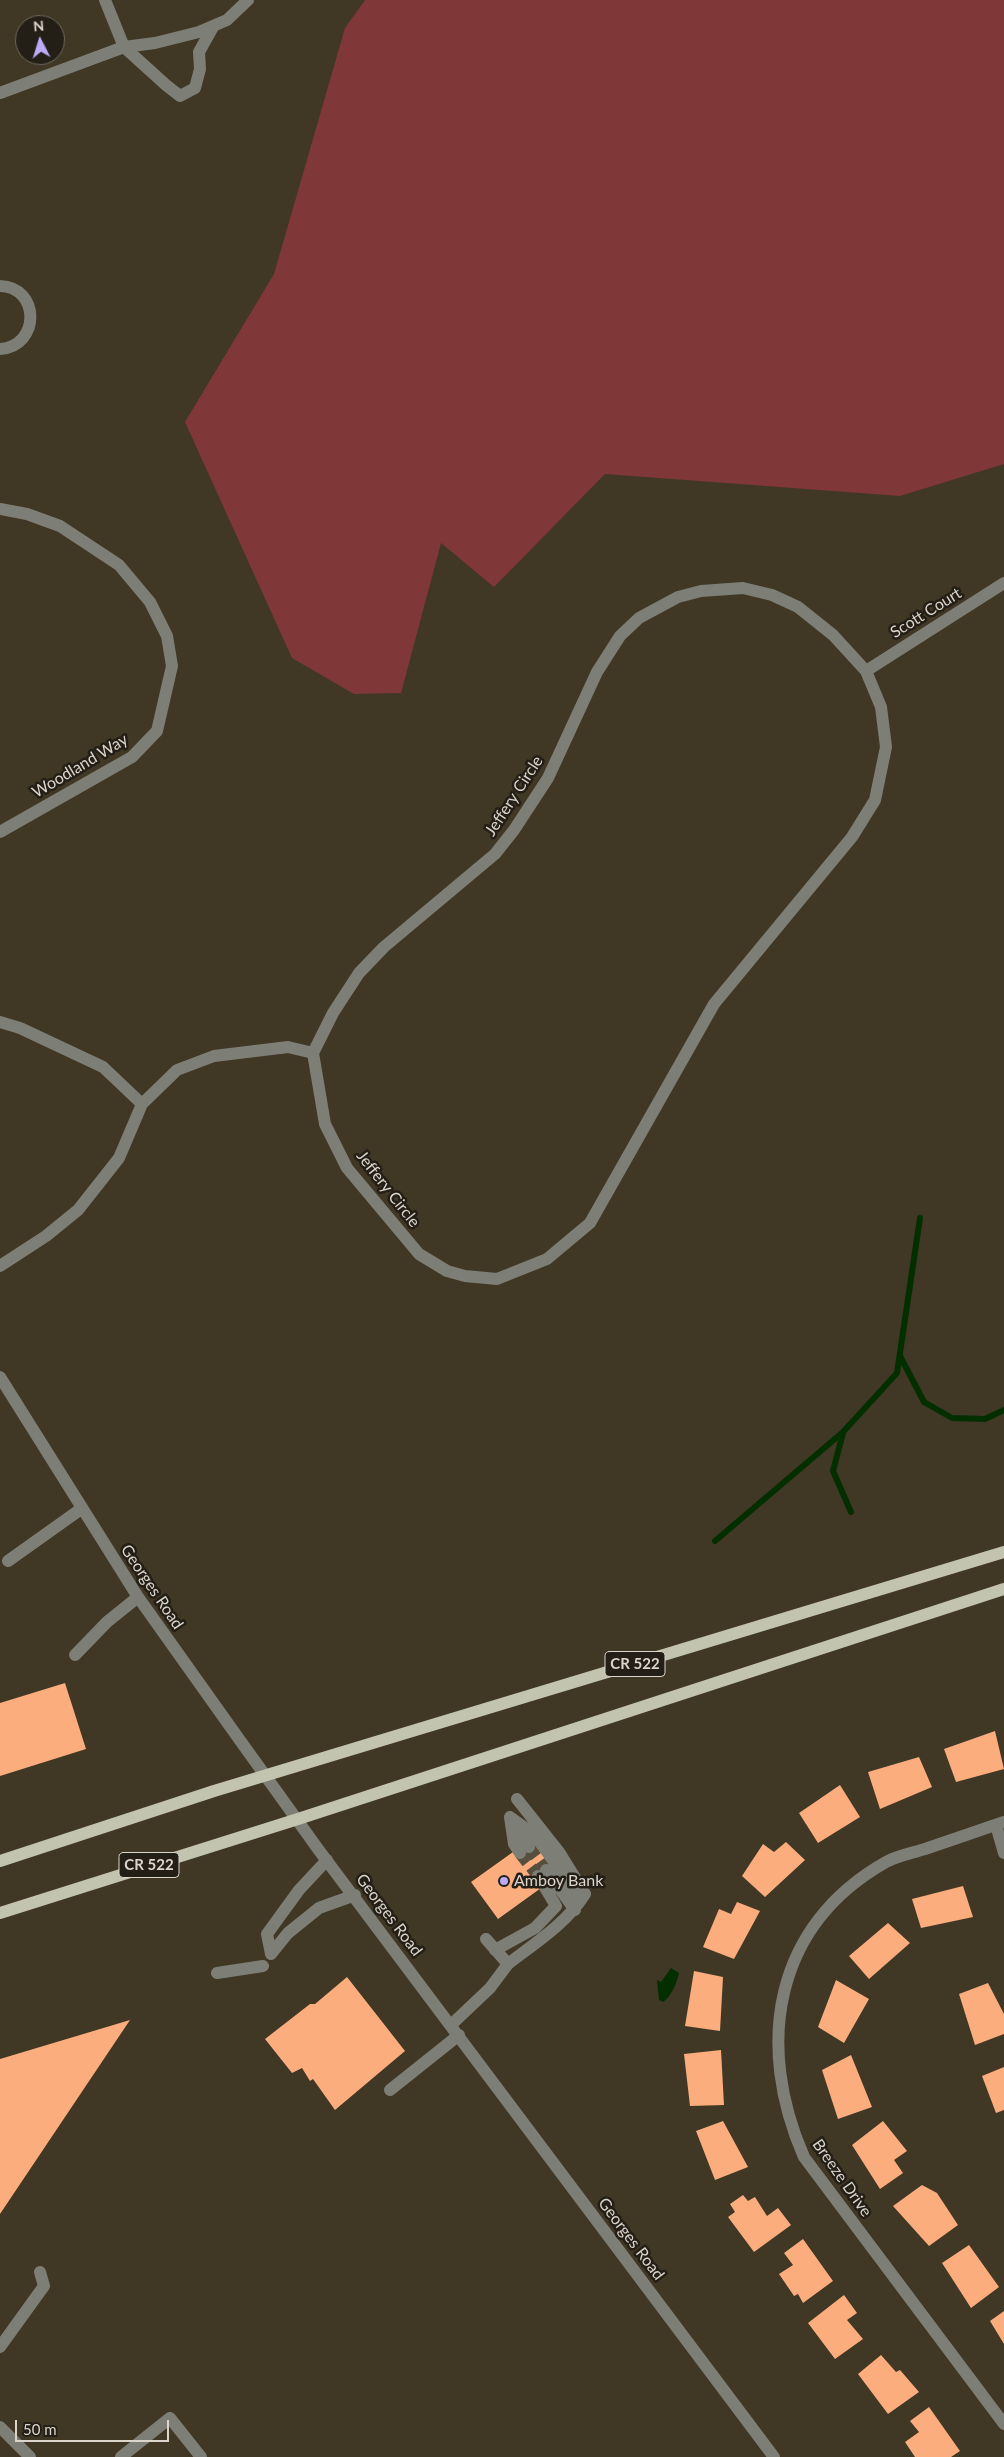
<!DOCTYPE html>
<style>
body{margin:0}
#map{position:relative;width:1004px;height:2457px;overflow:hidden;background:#403725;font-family:Lato,sans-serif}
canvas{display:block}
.north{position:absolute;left:15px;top:15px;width:50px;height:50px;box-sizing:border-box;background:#231f17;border:1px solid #6d685f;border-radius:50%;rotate:355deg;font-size:14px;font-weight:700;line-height:20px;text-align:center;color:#dbd5cb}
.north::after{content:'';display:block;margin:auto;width:18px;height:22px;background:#bbaaf6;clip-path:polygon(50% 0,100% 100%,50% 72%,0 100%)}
.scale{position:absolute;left:15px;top:2420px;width:154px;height:22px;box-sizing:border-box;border:2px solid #dbd5cb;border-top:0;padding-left:6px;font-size:15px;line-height:18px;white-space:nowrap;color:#dbd5cb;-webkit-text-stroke:4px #231f17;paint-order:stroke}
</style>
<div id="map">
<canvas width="1004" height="2457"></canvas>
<div class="north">N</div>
<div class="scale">50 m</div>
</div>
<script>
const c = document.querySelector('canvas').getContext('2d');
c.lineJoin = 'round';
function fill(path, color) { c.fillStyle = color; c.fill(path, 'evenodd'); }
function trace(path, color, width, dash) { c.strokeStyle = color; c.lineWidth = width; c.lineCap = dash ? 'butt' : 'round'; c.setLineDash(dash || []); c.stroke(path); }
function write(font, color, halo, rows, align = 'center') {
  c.font = font + ' Lato,sans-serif'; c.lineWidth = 5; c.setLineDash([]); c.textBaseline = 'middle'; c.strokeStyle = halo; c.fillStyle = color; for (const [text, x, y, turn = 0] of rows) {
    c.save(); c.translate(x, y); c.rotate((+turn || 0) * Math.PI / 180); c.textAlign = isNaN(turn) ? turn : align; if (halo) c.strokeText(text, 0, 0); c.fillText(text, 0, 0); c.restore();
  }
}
const green = new Path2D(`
 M365,0H1004V464L900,496L605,474L494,587L441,543L401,693L354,694L292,658L185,422L274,274L345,28Z`);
const water = new Path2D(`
 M671,1968L679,1973C677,1982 672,1996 663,2002L659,2000L657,1980L661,1982Z`);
const stream = new Path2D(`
 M900,1356L924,1402L952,1418L985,1419L1004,1410
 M843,1433L833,1471L851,1512
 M715,1541L843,1432L897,1373L920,1218`);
const building = new Path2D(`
 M65,1683L86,1749L0,1776V1703Z
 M995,1731L1004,1769L956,1782L944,1749Z
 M919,1757L932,1787L880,1809L868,1772Z
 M840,1785L860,1817L818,1843L799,1813Z
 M535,1842L552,1865L541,1888L498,1919L471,1882L513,1852Z
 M786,1842L805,1860L765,1897L742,1876L763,1844L774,1852Z
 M963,1886L973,1917L921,1928L912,1899Z
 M737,1902L760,1911L734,1959L703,1947L719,1909L731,1914Z
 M888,1923L910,1943L869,1979L849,1956Z
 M694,1971L723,1977L720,2031L685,2026Z
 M347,1977L405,2051L335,2110L313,2079L310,2081L302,2068L292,2073L265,2039L310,2004H315Z
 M836,1980L869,1999L844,2043L818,2027Z
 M988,1983L1004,2014V2034L975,2045L959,1994Z
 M130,2020L0,2214V2059Z
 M721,2050L724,2105L690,2106L684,2054Z
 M851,2055L872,2107L838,2119L822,2070Z
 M1004,2067V2110L996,2113L982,2076Z
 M723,2121L748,2167L715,2180L696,2131Z
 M883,2121L907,2151L894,2160L903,2173L880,2189L852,2145Z
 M922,2185L937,2193L958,2225L929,2246L893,2206Z
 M743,2195L748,2201L755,2197L767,2216L778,2208L791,2225L754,2252L728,2217L735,2212L730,2204Z
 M803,2239L833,2281L803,2303L798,2294L794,2296L779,2274L793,2265L784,2253Z
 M969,2245L999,2287L971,2308L942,2263Z
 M844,2295L857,2313L847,2320L863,2339L835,2359L808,2323Z
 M1004,2311V2344L990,2321Z
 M881,2355L896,2372L900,2370L919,2392L888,2414L858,2374Z
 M929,2407L960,2451L951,2457H915L905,2442L919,2432L910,2421Z`);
const minorTunnel = new Path2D(`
 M529,1847L546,1870
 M520,1853L538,1876`);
const minor = new Path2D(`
 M105,0L124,47L166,85L180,96L195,88L200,69L199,52L213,27
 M0,93L124,47L155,43L199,32L227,20L248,0
 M0,286C40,287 41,346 0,349
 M0,509L27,514L60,526L119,565L150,602L167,636L172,666L157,731L132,757L0,832
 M743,588L772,595L798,607L833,635L866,671L881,707L886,747L875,800L852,837L714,1004L590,1223L547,1259L497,1279L465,1276L447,1271L419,1254L347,1168L325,1124L313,1053L333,1013L359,973L384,947L495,854L514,830L548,778L597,672L620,636L639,618L678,597L701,591Z
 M866,671L1004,583
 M0,1022L20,1028L103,1067L142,1104
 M0,1266L46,1236L78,1210L119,1158L142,1104L177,1070L214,1056L288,1047L313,1053
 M0,1377L138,1597L239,1739L318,1849L774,2457
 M8,1561L81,1509
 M75,1655L107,1622L138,1597
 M510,1817L535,1835L570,1884L575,1910
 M510,1817L514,1844L520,1853
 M1004,1822C978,1831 951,1840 925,1849C912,1853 897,1856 886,1862C773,1926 755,2045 804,2157L1004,2424
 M515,1825L529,1847
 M996,1825L1004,1853
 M546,1870L572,1906
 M495,1950L535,1928L556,1906L538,1876
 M271,1954L267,1934L299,1890L327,1860
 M271,1954L288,1933L319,1908L355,1895
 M508,1964C535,1943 566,1924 585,1894L559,1852L517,1799
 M217,1973L263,1966
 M451,2025L490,1988L508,1964L486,1939
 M390,2090L459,2035
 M0,2347L44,2286L40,2272
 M0,2427L30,2457
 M121,2457L170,2418L201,2457`);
const major = new Path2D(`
 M0,1861L214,1791L1004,1552
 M0,1913L298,1819L1004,1589`);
const markers = [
 [504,1881,5,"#bbaaf6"]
];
const shields = [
 [635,1664,60],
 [149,1865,60]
];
const shieldNames = [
 ["CR 522",635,1664],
 ["CR 522",149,1865]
];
const streetNames = [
 ["Scott Court",926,613,-32],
 ["Woodland Way",80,766,-31],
 ["Jeffery Circle",514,796,-57],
 ["Jeffery Circle",388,1189,52],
 ["Georges Road",152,1587,56],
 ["Georges Road",389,1915,53],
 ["Breeze Drive",842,2178,55],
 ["Georges Road",631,2239,53]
];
const poiNames = [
 ["Amboy Bank",514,1881]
];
fill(green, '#7f3837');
fill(water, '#032f00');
trace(stream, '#032f00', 6);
fill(building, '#fbad7d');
trace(minorTunnel, '#574f3e', 12, [12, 6]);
trace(minor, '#7d7e75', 12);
trace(major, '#c2c4b0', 12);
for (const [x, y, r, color] of markers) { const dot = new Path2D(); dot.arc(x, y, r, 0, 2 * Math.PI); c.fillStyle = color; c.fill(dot); trace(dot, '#231f17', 2); }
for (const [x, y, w] of shields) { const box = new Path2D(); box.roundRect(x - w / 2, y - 12.5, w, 25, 4); c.fillStyle = '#231f17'; c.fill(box); trace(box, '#dbd5cb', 1); }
write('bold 15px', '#dbd5cb', null, shieldNames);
write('16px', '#dbd5cb', '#231f17', streetNames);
write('16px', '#dbd5cb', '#231f17', poiNames, 'left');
</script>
